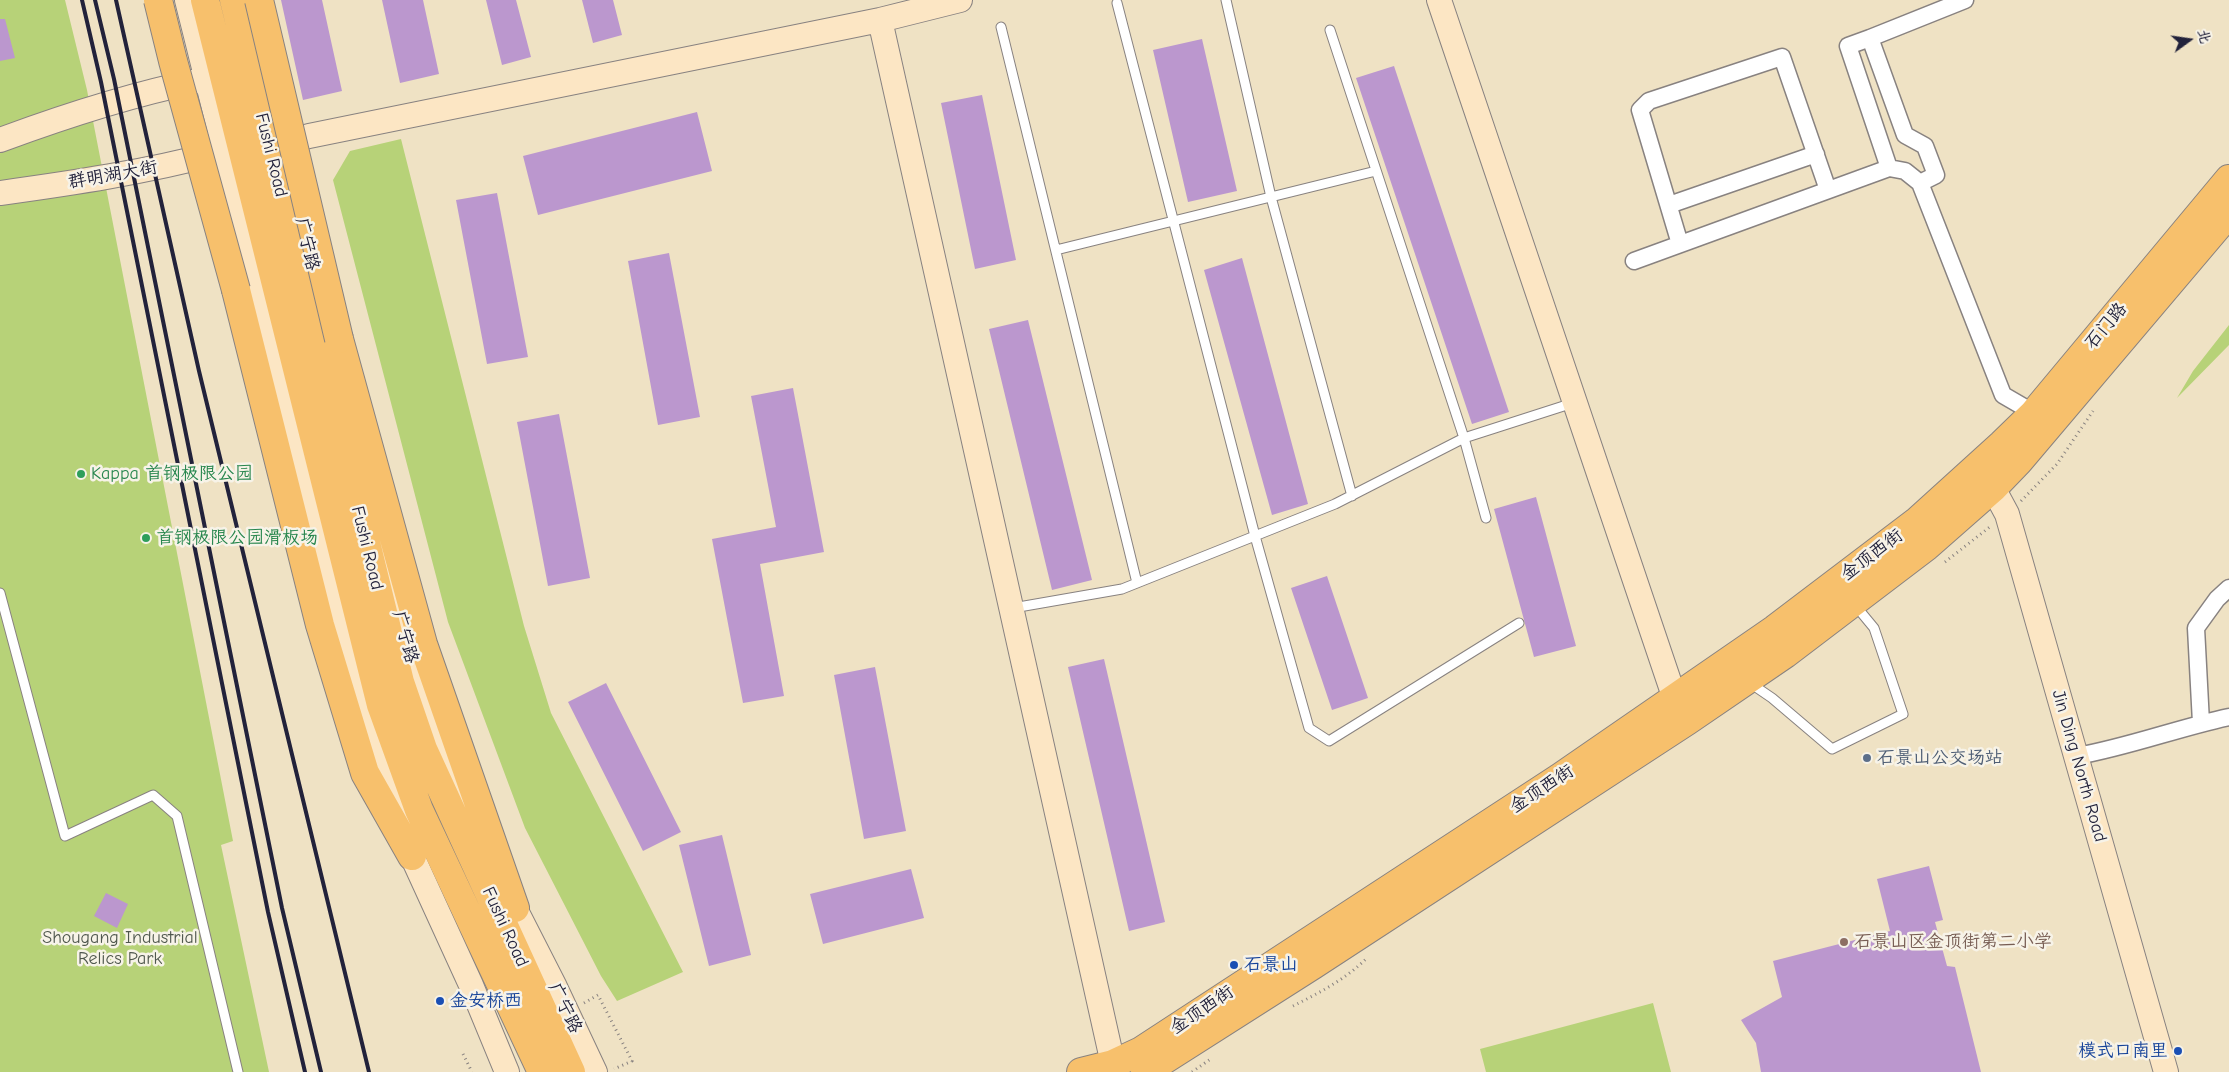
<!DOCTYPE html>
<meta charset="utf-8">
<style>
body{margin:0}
#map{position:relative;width:2229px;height:1072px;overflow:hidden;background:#efe2c4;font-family:"Comic Neue","LXGW WenKai TC",sans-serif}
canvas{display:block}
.north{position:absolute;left:2164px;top:15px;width:50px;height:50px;-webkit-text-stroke:4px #f7f3e8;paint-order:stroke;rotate:76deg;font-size:14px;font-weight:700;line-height:20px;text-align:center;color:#22223b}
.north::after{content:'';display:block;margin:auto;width:18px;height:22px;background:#22223b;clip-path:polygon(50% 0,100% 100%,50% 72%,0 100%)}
</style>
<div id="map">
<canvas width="2229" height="1072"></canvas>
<div class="north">北</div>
</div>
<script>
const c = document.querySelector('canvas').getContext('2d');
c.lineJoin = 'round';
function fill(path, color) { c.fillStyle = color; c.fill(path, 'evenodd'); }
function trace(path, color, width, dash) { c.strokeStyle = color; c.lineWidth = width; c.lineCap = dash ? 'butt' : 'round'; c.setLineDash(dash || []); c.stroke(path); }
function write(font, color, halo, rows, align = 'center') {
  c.font = font + ' "Comic Neue","LXGW WenKai TC",sans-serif'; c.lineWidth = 5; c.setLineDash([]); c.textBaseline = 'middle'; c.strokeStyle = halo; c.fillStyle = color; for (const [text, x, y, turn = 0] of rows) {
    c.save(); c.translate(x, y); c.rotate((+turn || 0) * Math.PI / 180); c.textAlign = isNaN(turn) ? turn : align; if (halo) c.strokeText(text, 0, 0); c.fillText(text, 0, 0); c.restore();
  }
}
const green = new Path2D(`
 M0,0H65L87,90L233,841L221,845L269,1072H0Z
 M401,139L524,626L551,713L683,972L617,1001L601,976L525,828L448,622L333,180L350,151Z
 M2229,325V345L2177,398L2193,371Z
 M1653,1003L1671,1072H1486L1480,1049Z`);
const building = new Path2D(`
 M281,0H322L342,91L303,100Z
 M382,0H423L439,74L400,83Z
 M486,0H516L531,57L502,65Z
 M582,0H613L622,35L593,43Z
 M0,19H5L15,58L0,61Z
 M1202,39L1237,191L1188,202L1153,50Z
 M1394,66L1509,412L1472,424L1356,78Z
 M982,95L1016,260L975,269L941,103Z
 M697,112L712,171L538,215L523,156Z
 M497,193L528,357L487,364L456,200Z
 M669,253L700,417L658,425L628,261Z
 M1242,258L1308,504L1272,515L1204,270Z
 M1028,320L1092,580L1052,590L989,329Z
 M793,388L824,552L760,564L784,696L743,703L712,539L776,527L751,396Z
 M559,414L590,578L548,586L517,422Z
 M1536,497L1576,646L1534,657L1494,509Z
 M1327,576L1368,698L1332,710L1291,588Z
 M1104,659L1165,922L1129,931L1068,667Z
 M875,667L906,831L864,839L834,675Z
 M606,683L681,832L643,851L568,702Z
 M722,835L751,955L709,966L679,845Z
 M1929,866L1943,920L1935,922L1947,966L1955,967L1981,1072H1761L1756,1043L1741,1020L1782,997L1773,961L1890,931L1877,879Z
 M911,869L924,918L823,944L810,894Z
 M106,893L128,904L117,928L94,916Z`);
const path = new Path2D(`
 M2021,501L2057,464L2093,411
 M1945,562L1991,526
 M584,1003L598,995L632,1061L614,1069
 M1293,1006C1319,993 1346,979 1367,958
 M463,1054L472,1072
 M1192,1072L1212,1058`);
const lane = new Path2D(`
 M1226,0L1271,197L1352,496
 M1117,3L1255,536L1309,728L1329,741L1519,623
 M1001,27L1137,583
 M1330,30L1464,438L1486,518
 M1056,250L1376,171
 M0,593L65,836L153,795L177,816L238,1072
 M1013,608L1122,589L1335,504L1464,438L1573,403
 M1750,683L1772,698L1832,749L1903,714L1874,628L1855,605`);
const street = new Path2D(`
 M1870,38L1965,0
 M1889,168L1848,46L1870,38L1905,135L1925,146L1936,175L1920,183
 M1669,205L1816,154
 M1680,244L1640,110L1649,101L1782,57L1828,190
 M1634,261L1889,168L1905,171L1920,183L2003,395L2034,413
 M2201,723L2196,628L2217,599L2229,588
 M2077,756C2128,747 2178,728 2229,717`);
const secondary = new Path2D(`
 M187,0L365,712L412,856L471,985L507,1072
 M1439,0L1675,699
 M880,20L1113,1064
 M0,140C65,116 129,95 197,81
 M284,143L309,136L880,20L960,0
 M0,193C73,183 146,172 217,153
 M1982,473L1993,488L2007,514L2166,1072
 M372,510L412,663L443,751L472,820
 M506,891L555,987L595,1072`);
const highway = new Path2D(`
 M205,0L381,705L419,810L542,1072
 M234,0L400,682L423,749L571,1072
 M236,290L320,625L365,773L412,856
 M339,339L423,644L515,908
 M1081,1072L1113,1064L1141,1051L1559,778L1775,629L1916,522L2002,444L2034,413L2229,179
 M1145,1072L1313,965L1687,721L1785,654L1927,546L1993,488L2019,461L2229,213`);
const rail = new Path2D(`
 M82,0L101,82L268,912L305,1072
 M95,0L114,79L282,908L321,1072
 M116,0L199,371L369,1072`);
const highwayBridge = new Path2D(`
 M158,0L173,61L236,290
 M259,0L339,339`);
const markers = [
 [81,474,5,"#2e9e5b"],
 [146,538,5,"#2e9e5b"],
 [1867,758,5,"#5c6f8a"],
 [1844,942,5,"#8d6e63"],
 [1234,965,5,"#1a4fb4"],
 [440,1001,5,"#1a4fb4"],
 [2178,1051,5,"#1a4fb4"]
];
const streetNames = [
 ["Fushi Road",271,155,76],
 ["群明湖大街",113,175,-10],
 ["广宁路",307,244,77],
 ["石门路",2106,326,-50],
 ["Fushi Road",367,548,76],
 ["金顶西街",1872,555,-37],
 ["广宁路",405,637,75],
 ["Jin Ding North Road",2079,766,74],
 ["金顶西街",1542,789,-33],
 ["Fushi Road",505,927,65],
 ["广宁路",565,1008,64],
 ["金顶西街",1202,1010,-34]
];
const leisureNames = [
 ["Kappa 首钢极限公园",91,474],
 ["首钢极限公园滑板场",156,538]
];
const serviceNames = [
 ["石景山公交场站",1877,758]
];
const parkNames = [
 ["Shougang Industrial",120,938],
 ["Relics Park",120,959]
];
const educationNames = [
 ["石景山区金顶街第二小学",1854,942]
];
const transitNames = [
 ["石景山",1244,965],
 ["金安桥西",450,1001],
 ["模式口南里",2168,1051,"right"]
];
fill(green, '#b7d278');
fill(building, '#bb97ce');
trace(lane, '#888280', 11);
trace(street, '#888280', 19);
trace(secondary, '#888280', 26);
trace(highway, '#888280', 30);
trace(path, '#888280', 3, [1, 4]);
trace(lane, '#fff', 9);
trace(street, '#fff', 16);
trace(secondary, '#fce6c4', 24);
trace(highway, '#f7c06c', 28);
trace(rail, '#22223b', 4);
trace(highwayBridge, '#888280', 30, []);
trace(highwayBridge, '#f7c06c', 28);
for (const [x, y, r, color] of markers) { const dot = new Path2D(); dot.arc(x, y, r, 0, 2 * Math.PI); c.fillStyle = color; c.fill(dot); trace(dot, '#f7f3e8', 2); }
write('18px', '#22223b', '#f7f3e8', streetNames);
write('18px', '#27864d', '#f7f3e8', leisureNames, 'left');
write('18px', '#4e5e75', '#f7f3e8', serviceNames, 'left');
write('18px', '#4f574d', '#f7f3e8', parkNames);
write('18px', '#785e54', '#f7f3e8', educationNames, 'left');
write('18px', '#164399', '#f7f3e8', transitNames, 'left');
</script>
